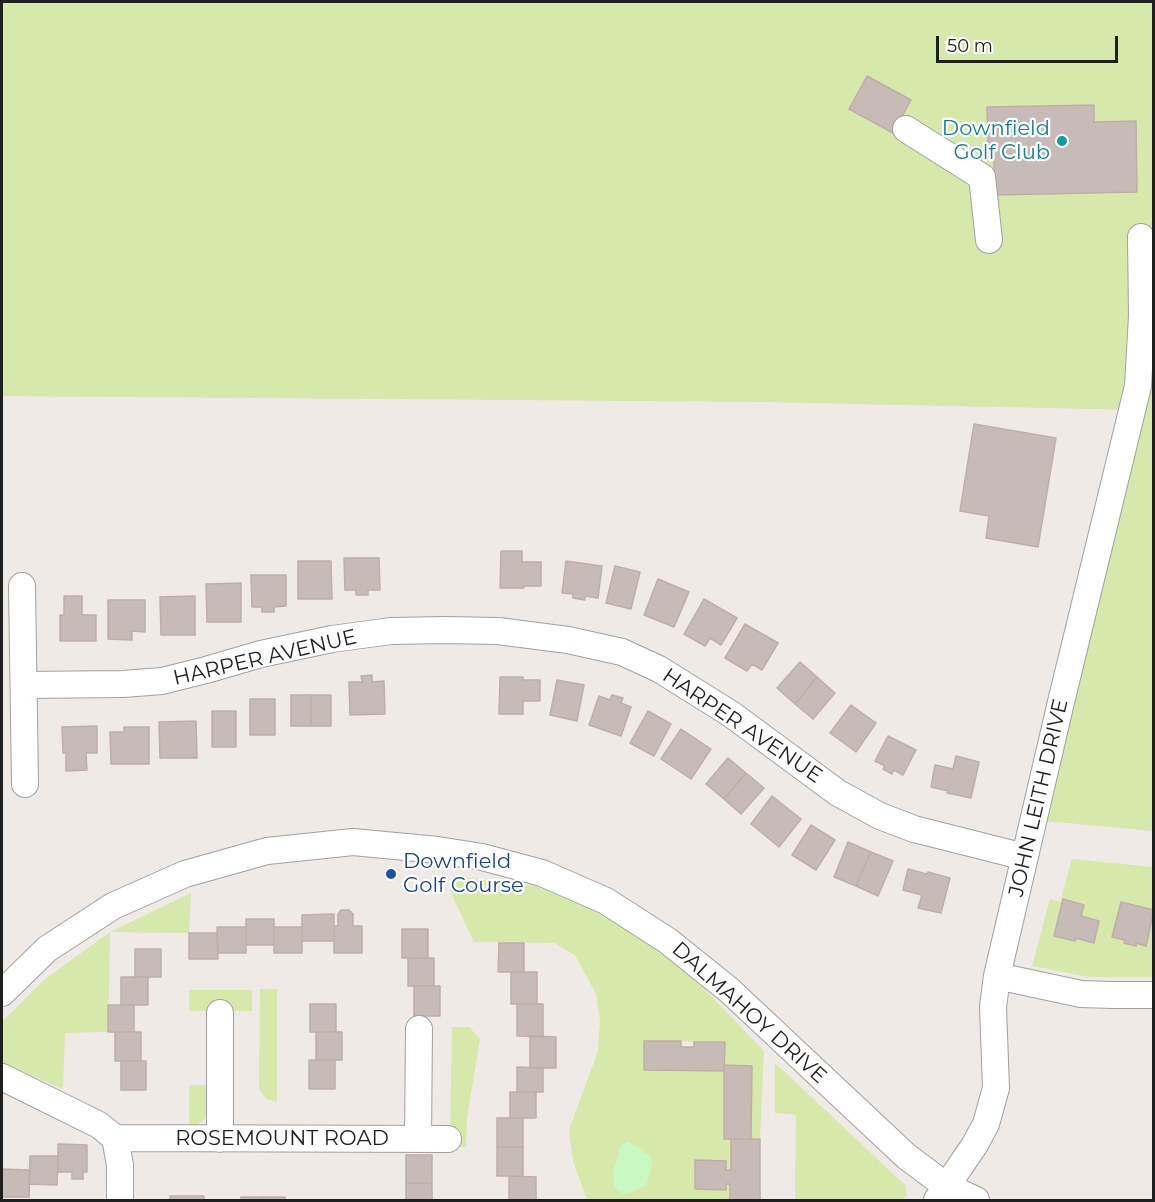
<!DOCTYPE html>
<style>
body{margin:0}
#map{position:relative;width:1155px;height:1202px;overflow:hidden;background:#efeae5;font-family:Montserrat,sans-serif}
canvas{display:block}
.frame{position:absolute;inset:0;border:3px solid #1f1f1f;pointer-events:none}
.scale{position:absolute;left:936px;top:36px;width:182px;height:27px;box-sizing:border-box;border:3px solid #1f1f1f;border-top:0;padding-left:8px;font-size:18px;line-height:21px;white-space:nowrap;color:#1f1f1f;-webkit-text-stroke:4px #fff;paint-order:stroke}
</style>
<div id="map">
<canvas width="1155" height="1202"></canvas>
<div class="frame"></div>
<div class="scale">50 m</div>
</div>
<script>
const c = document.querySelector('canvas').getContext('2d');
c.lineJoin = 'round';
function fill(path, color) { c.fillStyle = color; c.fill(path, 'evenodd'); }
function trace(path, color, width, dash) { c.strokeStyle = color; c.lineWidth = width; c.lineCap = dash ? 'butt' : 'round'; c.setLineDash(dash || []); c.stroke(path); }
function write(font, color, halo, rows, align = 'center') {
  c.font = font + ' Montserrat,sans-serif'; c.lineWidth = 4.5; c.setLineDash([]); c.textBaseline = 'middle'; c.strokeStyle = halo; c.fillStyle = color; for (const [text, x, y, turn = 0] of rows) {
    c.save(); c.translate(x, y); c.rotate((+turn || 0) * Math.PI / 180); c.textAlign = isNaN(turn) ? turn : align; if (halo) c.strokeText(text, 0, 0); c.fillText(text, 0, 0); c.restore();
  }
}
const grass = new Path2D(`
 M2,2H1153V831L1045,821L1140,410L760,402L2,396Z
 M1072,859L1153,867V977H1089L1032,966L1050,899L1060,902Z
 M454,876L536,886L607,916L682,966L764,1051L760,1139H751L752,1066L724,1065L725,1042L644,1041V1070L724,1071V1139H731V1170H726L725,1161L696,1160L695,1189L725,1190L726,1184H730V1200H587L573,1161L569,1130L598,1051L600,1021L596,994L575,955L554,943L474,942L450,891Z
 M191,893L189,933L110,932L108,1032L65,1033L63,1089L2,1063V1022L45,979L110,932Z
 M260,989H277V1102L266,1099L259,1089Z
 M189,990H252V1011H189Z
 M452,1027H469L480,1039L467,1118L466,1147H450Z
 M775,1063L905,1185L907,1195L903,1200H795L796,1115L775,1113Z
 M189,1085H210V1109L203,1121L189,1128Z`);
const park = new Path2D(`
 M629,1142L650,1156L653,1163L646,1186L623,1195L615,1188L613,1173L620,1148L623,1144Z`);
const building = new Path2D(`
 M867,76L911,100L893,133L849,109Z
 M1094,105V122L1136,121L1137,192L995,195L994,160H988L987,107Z
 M974,424L1056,438L1038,547L986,538L989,516L960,511Z
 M501,551H522V562H541V586H524V588H500Z
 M344,558H379L380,590H368V595H356V590H345Z
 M298,561H331L332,599H298Z
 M566,561L602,566L598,598L585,596V600L573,598V594L562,593Z
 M615,566L640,572L631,609L606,603Z
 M251,575H286V606L274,607V612H262V607H252Z
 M658,579L689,592L674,627L644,615Z
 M241,583V622H207L206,584Z
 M64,596H82V615H96V641H60V615H64Z
 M195,596V635H161L160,597Z
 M704,599L737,618L721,645L710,638L705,646L684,634Z
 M108,600H145V632L132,631V640L108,639Z
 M745,624L778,643L762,670L752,664L747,671L725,658Z
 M800,662L817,677L795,704L777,688Z
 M372,675V682L384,681L385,714L350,715L349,682H362L361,676Z
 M500,677H523V680H540V701H523V714H499Z
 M817,677L835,693L813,719L795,704Z
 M557,680L584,685L577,721L550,715Z
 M291,695H311V726H291Z
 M311,695H331V726H311Z
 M612,695L623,698L621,703L631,707L621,736L589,725L599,696L610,700Z
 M250,699H275V735H250Z
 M851,705L876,723L856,752L830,733Z
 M212,711H236V747H212Z
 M648,711L671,724L654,756L630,743Z
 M196,721L197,758H160L159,722Z
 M97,726V753H86L87,770L66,771V753H63L62,727Z
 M124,727H149V764H111L110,732H124Z
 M681,729L711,749L691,779L661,759Z
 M888,736L916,750L903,775L894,770L892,774L883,769L885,766L875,761Z
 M956,756L979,762L971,798L947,793L948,791L931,787L935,765L953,769Z
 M728,758L746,773L724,799L706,784Z
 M746,773L764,788L741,814L724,799Z
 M772,796L801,819L779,847L751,824Z
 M811,825L835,840L816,870L792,855Z
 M848,842L871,852L856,886L834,877Z
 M871,852L893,861L878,896L856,886Z
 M908,869L927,874L928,872L950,878L941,913L918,908L922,895L903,890Z
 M1063,899L1084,905L1081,916L1099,921L1094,943L1076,938L1075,941L1054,936Z
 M1121,902L1154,910L1146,946L1136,943V946L1124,943L1125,940L1112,937Z
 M341,910H349L353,914V926H362V953H334V926H338V914Z
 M334,914V941H302V915Z
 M246,919H274V945H246Z
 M217,927H246V953H218Z
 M274,927H302V953H274Z
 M402,929H428V958H402Z
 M189,933H217L218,959H189Z
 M499,943H524V972H498Z
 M135,949H161V977H135Z
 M408,958H434V986H408Z
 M511,972H537V1004H511Z
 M121,977H148V1005H121Z
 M414,986H440V1016H414Z
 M310,1004H336V1032H310Z
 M517,1004H543V1037L517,1036Z
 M108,1005H134V1032H108Z
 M115,1032H141V1061H115Z
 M316,1032H342V1060H316Z
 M530,1036L556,1037V1068H530Z
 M644,1041H681V1047H694V1042H725L724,1071L644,1070Z
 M309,1060H335V1089H309Z
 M121,1061H146V1090H121Z
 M724,1065L752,1066L751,1139H724Z
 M517,1067L543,1068V1092H517Z
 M510,1092H536V1118H510Z
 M497,1118H523V1147H497Z
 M731,1139H760V1200H730V1184H726V1190L695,1189V1160L726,1161V1170H731Z
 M58,1144L87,1145V1172H83V1179H72V1172H58Z
 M497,1147H523V1176H497Z
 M406,1155H432V1183H406Z
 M30,1156H58L57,1185L29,1184Z
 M2,1169L30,1170L29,1197H2Z
 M509,1176L536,1177V1200H509Z
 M406,1183H432V1200H406Z
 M170,1196H204V1200H170Z
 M241,1197H263V1200H241Z
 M263,1197H285V1200H263Z`);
const minor = new Path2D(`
 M906,129L982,177L989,240
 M22,586L25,784
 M24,685L123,684L162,681L206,670L261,654L332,639L391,631L445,630L498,631L568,640L622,652L659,669L731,714L838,793L880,816L914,829L1025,857
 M997,976L1081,994L1112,995H1154
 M2,993L47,949L113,906L185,874L267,851L353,842L438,850L482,857L542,873L606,901L668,941L729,990L906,1156L946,1186L976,1200
 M2,1077L99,1125L115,1138
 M115,1138L448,1139
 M115,1138L120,1165V1200
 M220,1139V1013
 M418,1139L419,1029
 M937,1200L974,1146L986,1124L996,1088L993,1007L997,976L1061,702L1138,386L1142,316L1141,237`);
const markers = [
 [1062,141,6,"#0f9aa8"],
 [391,874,6,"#1a4fb4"]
];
const cultureNames = [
 ["Downfield",1050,129],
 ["Golf Club",1050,153]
];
const streetNames = [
 ["HARPER AVENUE",265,658,-13],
 ["HARPER AVENUE",742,726,34],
 ["JOHN LEITH DRIVE",1039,798,-77],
 ["DALMAHOY DRIVE",749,1013,42],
 ["ROSEMOUNT ROAD",282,1139]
];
const transitNames = [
 ["Downfield",403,862],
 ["Golf Course",403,886]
];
fill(grass, '#d6e9ab');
fill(park, '#c9f9c2');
fill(building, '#c7bbb8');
trace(building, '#c1ada7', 1.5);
trace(minor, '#a0a0a0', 28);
trace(minor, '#fff', 26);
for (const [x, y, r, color] of markers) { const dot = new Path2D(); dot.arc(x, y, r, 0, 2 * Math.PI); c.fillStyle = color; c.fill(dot); trace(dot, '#fff', 2); }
write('21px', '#0d838f', '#fff', cultureNames, 'right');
write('21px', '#1f1f1f', '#fff', streetNames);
write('21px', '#164399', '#fff', transitNames, 'left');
</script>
